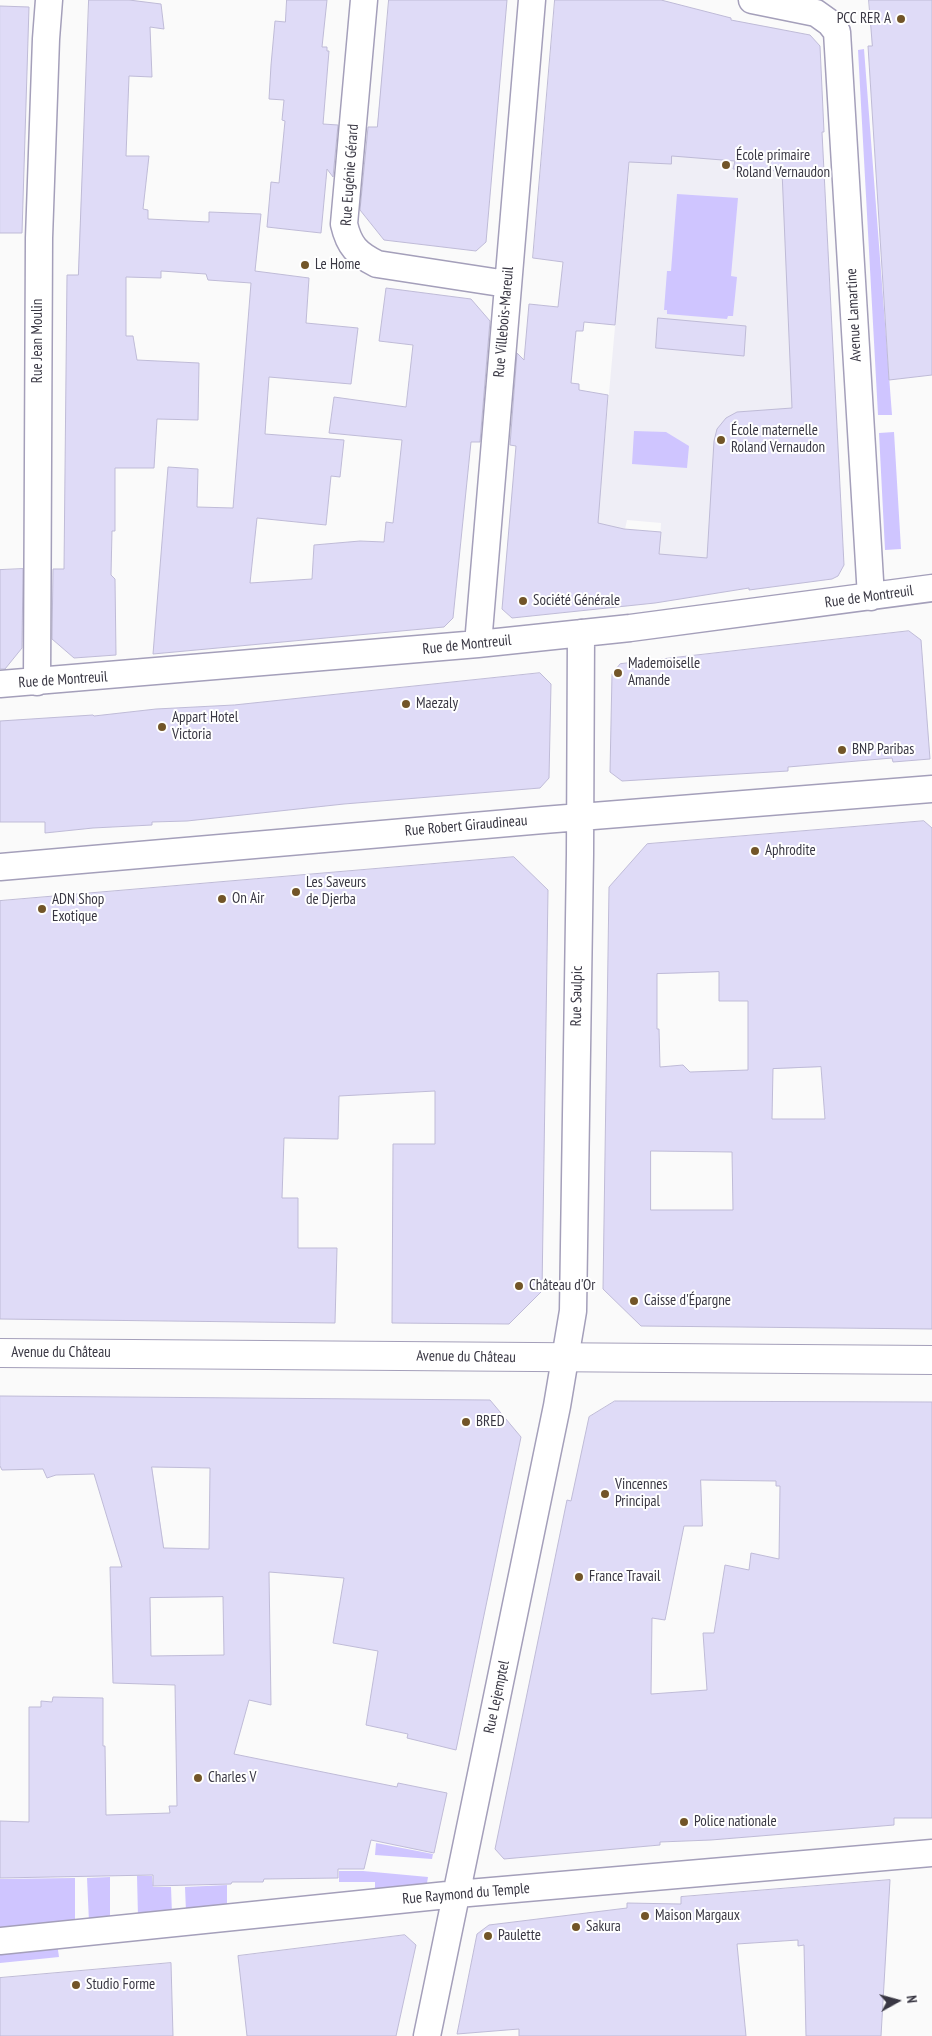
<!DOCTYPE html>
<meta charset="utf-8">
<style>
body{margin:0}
#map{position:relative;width:932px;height:2036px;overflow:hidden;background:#fafafa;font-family:"PT Sans Narrow",sans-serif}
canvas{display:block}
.north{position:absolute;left:872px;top:1976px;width:50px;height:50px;-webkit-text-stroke:4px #fff;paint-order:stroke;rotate:83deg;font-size:14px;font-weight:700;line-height:20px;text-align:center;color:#393743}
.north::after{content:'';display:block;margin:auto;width:18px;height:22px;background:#393743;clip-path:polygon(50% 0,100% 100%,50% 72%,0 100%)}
</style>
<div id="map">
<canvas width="932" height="2036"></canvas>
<div class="north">N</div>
</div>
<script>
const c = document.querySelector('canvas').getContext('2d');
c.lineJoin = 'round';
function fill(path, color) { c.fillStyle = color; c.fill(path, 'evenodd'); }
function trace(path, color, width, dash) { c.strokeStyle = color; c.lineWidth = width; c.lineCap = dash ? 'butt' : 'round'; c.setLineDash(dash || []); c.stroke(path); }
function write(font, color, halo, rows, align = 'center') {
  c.font = font + ' "PT Sans Narrow",sans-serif'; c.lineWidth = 4; c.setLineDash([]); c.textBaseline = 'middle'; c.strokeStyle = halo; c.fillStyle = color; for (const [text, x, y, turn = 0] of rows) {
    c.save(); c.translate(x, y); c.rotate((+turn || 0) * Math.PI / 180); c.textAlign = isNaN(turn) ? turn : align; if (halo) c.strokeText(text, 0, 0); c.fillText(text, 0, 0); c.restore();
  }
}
const built = new Path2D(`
 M729,17H731V20L782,29L777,112L838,468L707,559L659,555L661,523L627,520L625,529L597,526L641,39L728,19Z`);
const green = new Path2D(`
 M864,49L892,415H878L858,50Z
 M677,194L738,198L731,276L737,277L733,316H728L727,319L667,314V310H664L667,271H671Z
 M634,431L666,432L689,446L687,468L632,464Z
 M894,432L901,549L885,550L879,433Z
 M376,1843L433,1854L432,1859L375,1855Z
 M339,1871H363L428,1877L426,1889L375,1894V1882H339Z
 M137,1876H152L153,1887H171L172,1914L138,1917Z
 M110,1877V1920L89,1922L87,1878Z
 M75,1878V1924L0,1928V1879Z
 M227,1885V1908L186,1912L185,1887Z
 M57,1943L59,1957L0,1963V1949Z`);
const building = new Path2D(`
 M89,0H129L161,4L164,29L150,27L152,77L129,76L126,156H149L143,209L148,210V219L209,222V212L261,214L255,271L309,278L306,323L358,328L351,384L269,377L265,434L344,440L340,477L331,476L326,525L257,518L250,583L312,579L314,545L360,541L384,542L386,522L393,523L402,440L329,433L334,397L406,407L413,345L379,341L386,288L471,299L490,321L480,442H471L453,618L444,627L153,654L168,467L198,469L197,507L233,508L251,283L208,280L206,274L161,271V278L126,277V336H133L137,360L199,363L198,420L157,419L154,468H115V531H112L111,575L115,579L116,655L74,658L52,639L53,569H64L67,275H78Z
 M287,0H327L322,47H327V51H329L323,124L338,125L333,177L327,169L321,233L267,227L271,182L279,183L285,121L282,120L284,100L269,99L271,65L275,21L285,22Z
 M389,0H507L486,242L476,251L384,240L360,210L368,127H377Z
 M555,0H661L731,18V20L810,35L820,46L824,132H822L844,565L838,576L832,579L749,590V588L655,603L512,618L502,609L516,446L510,445L517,353L524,360L529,304L558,307L563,262L533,258ZM672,156L735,161L733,169L782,171L792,408L737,412L726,418L717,429L714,441L707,558L659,554L661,532L624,529L598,523L608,395L579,390V384L571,383L576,331H583L584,322L615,325L629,162L671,164Z
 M869,0H932V375L889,380L868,46H872Z
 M0,6L29,7L22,233H0Z
 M658,318L746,326L744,356L656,348Z
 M23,569L22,648L5,669H0V570Z
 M909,631L921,640L930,759L893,762L892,758L788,767V771L622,781L610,772L612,674L620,664Z
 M540,673L551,684L549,778L540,788L344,804L187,821L152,822V825L93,828L45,833V822H0V721L93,715L94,716L156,709L234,705Z
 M924,821L932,828V1329L641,1326L603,1289L609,887L647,844ZM719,972V1001H748V1070L690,1072L683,1065L660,1067L659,1029H657V974ZM821,1067L825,1119H772L773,1069ZM651,1151L732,1152L733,1210H651Z
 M514,857L548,890L542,1291L509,1324L392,1323L393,1144H435V1091L339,1096L338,1139L284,1138L282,1198H298V1248H337L335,1323L0,1319V901Z
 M0,1396L490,1400L521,1437L456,1750L407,1738L408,1734L366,1725L378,1651L333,1643L344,1578L269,1572L271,1705L249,1700L234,1754L397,1787L398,1783L447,1793L434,1853L371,1840L364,1869H338V1878L264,1879L263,1882H232L231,1884L153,1886V1875L0,1878V1821L29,1822V1707H41V1701L52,1702L53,1697L103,1698V1746H105L106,1815L170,1813L169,1806H177L175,1685L113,1683L110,1567H122L94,1474L56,1475L47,1478L43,1469L2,1470L0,1466ZM152,1467L210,1468L209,1549L164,1548ZM223,1597L224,1655L151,1656L150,1598Z
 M615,1401L932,1402V1818H894V1825L711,1840L660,1842V1845L504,1859L495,1849L567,1500L571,1501L589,1417ZM701,1480L776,1481V1486H780L779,1559L751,1553L749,1570L725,1565L714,1633H703L707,1690L651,1694L652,1618L665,1620L684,1526H702Z
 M890,1880L881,2036H806L804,1945L798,1946V1940L737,1944L746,2036H519V2029L457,2034L477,1934L489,1925L627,1908V1903L681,1904V1897Z
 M405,1935L416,1945L396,2036H247L238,1956Z
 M171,1963L173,2036H0V1978Z`);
const street = new Path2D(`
 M364,0L344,224C349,246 357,254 377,264L507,284
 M752,0L816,13L830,23L837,32L871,597
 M478,644L532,0
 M37,682L39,238L46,39L49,0
 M0,684L478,644L630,628L932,588
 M0,867L543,820L932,789
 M0,1941L457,1894L932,1853
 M427,2036L557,1406L573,1311L580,854L581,633`);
const secondary = new Path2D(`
 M0,1353L932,1360`);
const markers = [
 [901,19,5,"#725528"],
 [726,165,5,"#725528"],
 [305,265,5,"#725528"],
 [721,440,5,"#725528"],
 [523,601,5,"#725528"],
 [618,673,5,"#725528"],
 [406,704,5,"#725528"],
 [162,727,5,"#725528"],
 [842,750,5,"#725528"],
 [755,851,5,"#725528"],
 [296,892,5,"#725528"],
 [222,899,5,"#725528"],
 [42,909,5,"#725528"],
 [519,1286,5,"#725528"],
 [634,1301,5,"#725528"],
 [466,1422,5,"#725528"],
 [605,1494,5,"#725528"],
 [579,1577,5,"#725528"],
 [198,1778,5,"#725528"],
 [684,1822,5,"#725528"],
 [645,1916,5,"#725528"],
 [576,1927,5,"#725528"],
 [488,1936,5,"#725528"],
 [76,1985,5,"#725528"]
];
const poiNames = [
 ["PCC RER A",891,19,"right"],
 ["École primaire",736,156],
 ["Roland Vernaudon",736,173],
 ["Le Home",315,265],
 ["École maternelle",731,431],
 ["Roland Vernaudon",731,448],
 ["Société Générale",533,601],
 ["Mademoiselle",628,664],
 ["Amande",628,681],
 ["Maezaly",416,704],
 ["Appart Hotel",172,718],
 ["Victoria",172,735],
 ["BNP Paribas",852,750],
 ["Aphrodite",765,851],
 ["Les Saveurs",306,883],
 ["de Djerba",306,900],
 ["On Air",232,899],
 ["ADN Shop",52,900],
 ["Exotique",52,917],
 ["Château d'Or",529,1286],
 ["Caisse d'Épargne",644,1301],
 ["BRED",476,1422],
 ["Vincennes",615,1485],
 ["Principal",615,1502],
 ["France Travail",589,1577],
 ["Charles V",208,1778],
 ["Police nationale",694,1822],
 ["Maison Margaux",655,1916],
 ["Sakura",586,1927],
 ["Paulette",498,1936],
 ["Studio Forme",86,1985]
];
const streetNames = [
 ["Rue Eugénie Gérard",350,175,-86],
 ["Avenue Lamartine",854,315,-93],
 ["Rue Villebois-Mareuil",504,322,-85],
 ["Rue Jean Moulin",38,341,-90],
 ["Rue de Montreuil",869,597,-8],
 ["Rue de Montreuil",467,645,-6],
 ["Rue de Montreuil",63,680,-4],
 ["Rue Robert Giraudineau",466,826,-5],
 ["Rue Saulpic",577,996,-89],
 ["Avenue du Château",61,1353],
 ["Avenue du Château",466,1357,1],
 ["Rue Lejemptel",497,1697,-78],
 ["Rue Raymond du Temple",466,1894,-5]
];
fill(built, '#efeef6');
fill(green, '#cfc5ff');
fill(building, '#dfdbf7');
trace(building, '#bfbbd7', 1);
trace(street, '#a49fba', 29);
trace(secondary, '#a49fba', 30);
trace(street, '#fff', 26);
trace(secondary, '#fff', 28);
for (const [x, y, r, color] of markers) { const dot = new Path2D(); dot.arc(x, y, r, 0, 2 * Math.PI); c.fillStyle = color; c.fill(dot); trace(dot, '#fff', 2); }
write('15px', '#393743', '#fff', poiNames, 'left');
write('15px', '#393743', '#fff', streetNames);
</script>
